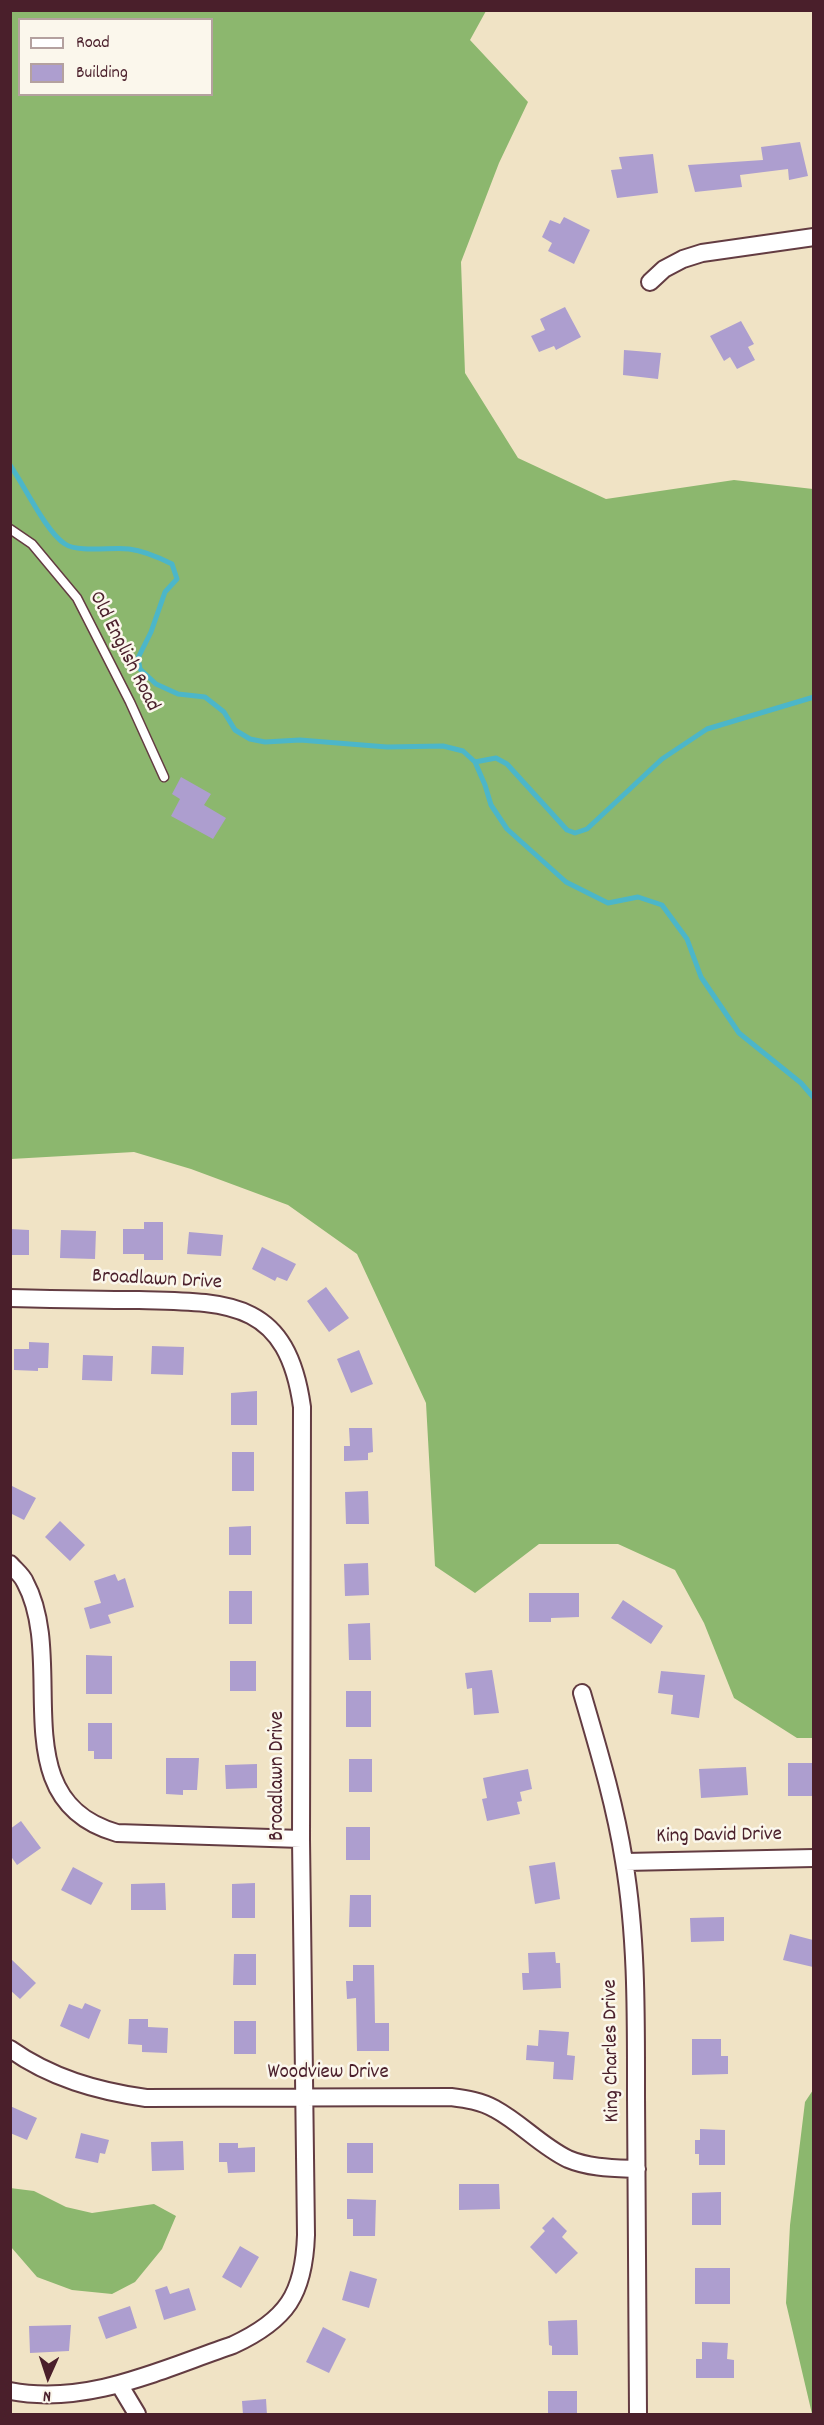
<!DOCTYPE html>
<style>
body{margin:0}
#map{position:relative;width:824px;height:2425px;overflow:hidden;background:#f0e3c5;font-family:Dekko,sans-serif}
canvas{display:block}
.frame{position:absolute;inset:0;border:12px solid #4a1f2b;pointer-events:none}
.legend{position:absolute;left:18px;top:18px;width:195px;height:78px;box-sizing:border-box;background:#fbf7ec;border:2px solid #b4a19f;margin:0;padding:8px 10px;list-style:none;font-size:18px;color:#4a1f2b}
.legend li{display:flex;align-items:center;gap:12px;height:30px}
.legend b{width:30px;border:2px solid #b4a19f}
.north{position:absolute;left:18px;top:2347px;width:60px;height:60px;-webkit-text-stroke:4px #fbf7ec;paint-order:stroke;rotate:183deg;font-size:16px;font-weight:700;line-height:24px;text-align:center;color:#4a1f2b}
.north::after{content:'';display:block;margin:auto;width:21px;height:27px;background:#4a1f2b;clip-path:polygon(50% 0,100% 100%,50% 72%,0 100%)}
</style>
<div id="map">
<canvas width="824" height="2425"></canvas>
<div class="frame"></div>
<ul class="legend">
<li><b style="height:8px;background:#fff"></b>Road</li>
<li><b style="height:16px;background:#ad9ecf"></b>Building</li>
</ul>
<div class="north">N</div>
</div>
<script>
const c = document.querySelector('canvas').getContext('2d');
c.lineJoin = 'round';
function fill(path, color) { c.fillStyle = color; c.fill(path, 'evenodd'); }
function trace(path, color, width, dash) { c.strokeStyle = color; c.lineWidth = width; c.lineCap = dash ? 'butt' : 'round'; c.setLineDash(dash || []); c.stroke(path); }
function write(font, color, halo, rows, align = 'center') {
  c.font = font + ' Dekko,sans-serif'; c.lineWidth = 5; c.setLineDash([]); c.textBaseline = 'middle'; c.strokeStyle = halo; c.fillStyle = color; for (const [text, x, y, turn = 0] of rows) {
    c.save(); c.translate(x, y); c.rotate((+turn || 0) * Math.PI / 180); c.textAlign = isNaN(turn) ? turn : align; if (halo) c.strokeText(text, 0, 0); c.fillText(text, 0, 0); c.restore();
  }
}
const forest = new Path2D(`
 M11,11H486L470,40L528,102L499,163L461,262L465,373L518,458L606,499L734,480L813,489V1738H797L734,1698L704,1623L675,1570L618,1544H539L475,1593L435,1566L426,1403L357,1254L288,1205L191,1169L134,1152L11,1159ZM20,20H212V94H20Z
 M813,2090L814,2414H812L786,2303L790,2225L805,2102Z
 M10,2188L34,2191L66,2207L92,2213L154,2204L176,2216L162,2249L135,2282L112,2294L72,2290L37,2277L11,2247Z`);
const stream = new Path2D(`
 M10,465C24,485 46,532 65,544C79,553 111,547 129,549C145,551 158,557 172,564L177,579L165,592L151,632L138,658L140,669L156,684L178,694L205,697L224,712L235,730L250,739L265,742L300,740L387,747L443,746L463,751L475,762L485,785L491,805L507,829L566,882L608,903L638,897L662,905L687,939L701,977L739,1033L801,1083L814,1098
 M475,762L496,758L507,764L567,830L575,833L587,829L662,759L707,729L814,697`);
const building = new Path2D(`
 M800,142L808,176L789,180L788,169L740,175L742,187L695,192L688,165L763,160L761,147Z
 M653,154L658,193L617,198L611,170L622,169L619,157Z
 M564,217L590,230L574,264L548,251L552,243L542,237L550,220L560,224Z
 M565,307L581,337L556,350L554,346L539,352L531,336L545,330L540,319Z
 M741,321L754,344L748,347L755,360L737,369L730,357L724,361L710,336Z
 M624,350L661,353L658,379L623,375Z
 M181,777L211,794L204,805L226,818L213,839L171,816L180,799L172,794Z
 M144,1222H163V1260H144V1254H123V1229H144Z
 M10,1229L29,1230V1255H10Z
 M61,1230L96,1231L95,1259L60,1258Z
 M189,1232L223,1235L221,1256L187,1254Z
 M262,1247L296,1264L287,1281L277,1277L275,1281L252,1269Z
 M326,1287L349,1318L329,1332L307,1301Z
 M29,1342L49,1343L48,1368H38V1371L14,1370V1349H29Z
 M152,1346L184,1347L183,1375L151,1374Z
 M359,1350L373,1384L351,1393L337,1359Z
 M83,1355L113,1356L112,1381L82,1380Z
 M257,1391V1425H231V1393Z
 M349,1428H372L373,1452L368,1453V1460L344,1461V1446H350Z
 M232,1452H254V1491H232Z
 M10,1485L36,1498L24,1520L10,1513Z
 M368,1491L369,1524H346L345,1492Z
 M60,1521L85,1545L70,1561L45,1537Z
 M251,1526V1555H229V1527Z
 M368,1563L369,1595L345,1596L344,1564Z
 M115,1574L118,1581L125,1578L134,1607L108,1615L111,1623L90,1629L84,1608L101,1603L94,1581Z
 M229,1591H252V1624H229Z
 M529,1593H579V1617L551,1618V1622H529Z
 M623,1600L663,1626L651,1644L611,1618Z
 M370,1623L371,1660H349L348,1624Z
 M86,1655L112,1656V1694H86Z
 M230,1661H256V1691H230Z
 M492,1670L499,1713L474,1715L472,1688L467,1689L465,1673Z
 M661,1671L705,1675L699,1718L671,1714L673,1695L658,1693Z
 M346,1691H371V1727H346Z
 M88,1723H112V1759H94V1751H88Z
 M166,1758H199L197,1790H183V1795L166,1794Z
 M349,1759H372V1792H349Z
 M788,1763H813V1796H788Z
 M257,1764V1788L226,1789L225,1765Z
 M746,1767L748,1795L701,1798L699,1769Z
 M528,1769L532,1789L520,1792L522,1801L517,1802L520,1814L487,1821L482,1799L487,1798L483,1778Z
 M21,1821L41,1848L17,1865L10,1855V1829Z
 M346,1827H370V1860H346Z
 M555,1862L560,1899L535,1904L529,1866Z
 M73,1867L103,1883L91,1905L61,1890Z
 M165,1883L166,1910H131V1884Z
 M255,1883V1918H232V1884Z
 M350,1895H371V1927H349Z
 M724,1917V1941L691,1942L690,1918Z
 M790,1934L813,1940V1967L783,1960Z
 M555,1952L556,1963H560L561,1988L523,1990L522,1973H529L528,1953Z
 M234,1954H256V1985H233Z
 M10,1958L36,1983L20,1999L10,1990Z
 M353,1965H374L375,2023H389V2051H357L356,1998L347,1999L346,1981H353Z
 M85,2003L101,2010L89,2039L60,2026L69,2004L82,2009Z
 M129,2019H148V2027L168,2028L167,2053L142,2052V2045L128,2044Z
 M234,2021H256V2054H234Z
 M539,2030L569,2032L567,2055L575,2056L573,2080L553,2079L554,2062L526,2060L527,2045L538,2046Z
 M692,2039H721V2056H728V2074L692,2075Z
 M10,2106L37,2118L27,2140L10,2133Z
 M700,2129L725,2130V2165H699V2154H695V2140H700Z
 M81,2133L109,2140L105,2154L100,2153L98,2163L75,2158Z
 M183,2141L184,2170L152,2171L151,2142Z
 M219,2143H238V2148L255,2147V2172L228,2173L227,2162H219Z
 M347,2143H373V2173H347Z
 M459,2184H499L500,2209L459,2210Z
 M721,2192V2225H692V2193Z
 M347,2199L376,2200L375,2236H353V2219H347Z
 M553,2217L567,2231L562,2237L578,2253L556,2274L530,2247L545,2231L542,2228Z
 M240,2246L259,2257L241,2288L222,2277Z
 M695,2268H730V2304H695Z
 M350,2271L377,2279L369,2308L342,2300Z
 M167,2286L170,2294L189,2288L196,2310L164,2320L155,2290Z
 M130,2306L137,2328L106,2339L98,2317Z
 M577,2320L578,2355H552V2346L549,2345L548,2321Z
 M71,2325L69,2351L30,2353L29,2326Z
 M323,2327L346,2339L329,2373L306,2362Z
 M702,2342L728,2343L727,2359L734,2360V2378H696V2359H702Z
 M548,2391H577V2415H548Z
 M266,2399L267,2415H243L242,2401Z`);
const lane = new Path2D(`
 M10,529L32,544L77,598L130,702L164,777`);
const street = new Path2D(`
 M650,282L664,269L683,259L702,253L814,237
 M10,1298C53,1299 96,1300 139,1300C229,1302 287,1300 302,1407L301,1839L306,2235C304,2294 287,2320 233,2345C162,2369 88,2406 10,2391
 M10,1564C15,1570 22,1575 25,1582C69,1663 0,1800 117,1833L301,1839
 M582,1693C598,1748 615,1804 624,1861C637,1938 636,2018 636,2096C637,2202 637,2308 638,2414
 M625,1862L814,1858
 M10,2049C51,2078 97,2091 146,2098L451,2097C466,2099 481,2101 495,2109C521,2123 541,2146 568,2159C589,2168 614,2168 637,2169
 M119,2384L137,2414`);
const streetNames = [
 ["Old English Road",123,652,63],
 ["Broadlawn Drive",157,1281,3],
 ["Broadlawn Drive",279,1776,-90],
 ["King David Drive",719,1837,-1],
 ["King Charles Drive",613,2051,-91],
 ["Woodview Drive",328,2074]
];
fill(forest, '#8cb76e');
trace(stream, '#4cb6c9', 5);
fill(building, '#ad9ecf');
trace(lane, '#633c42', 11);
trace(street, '#633c42', 20);
trace(lane, '#fff', 8);
trace(street, '#fff', 16);
write('21px', '#4a1f2b', '#fbf7ec', streetNames);
</script>
